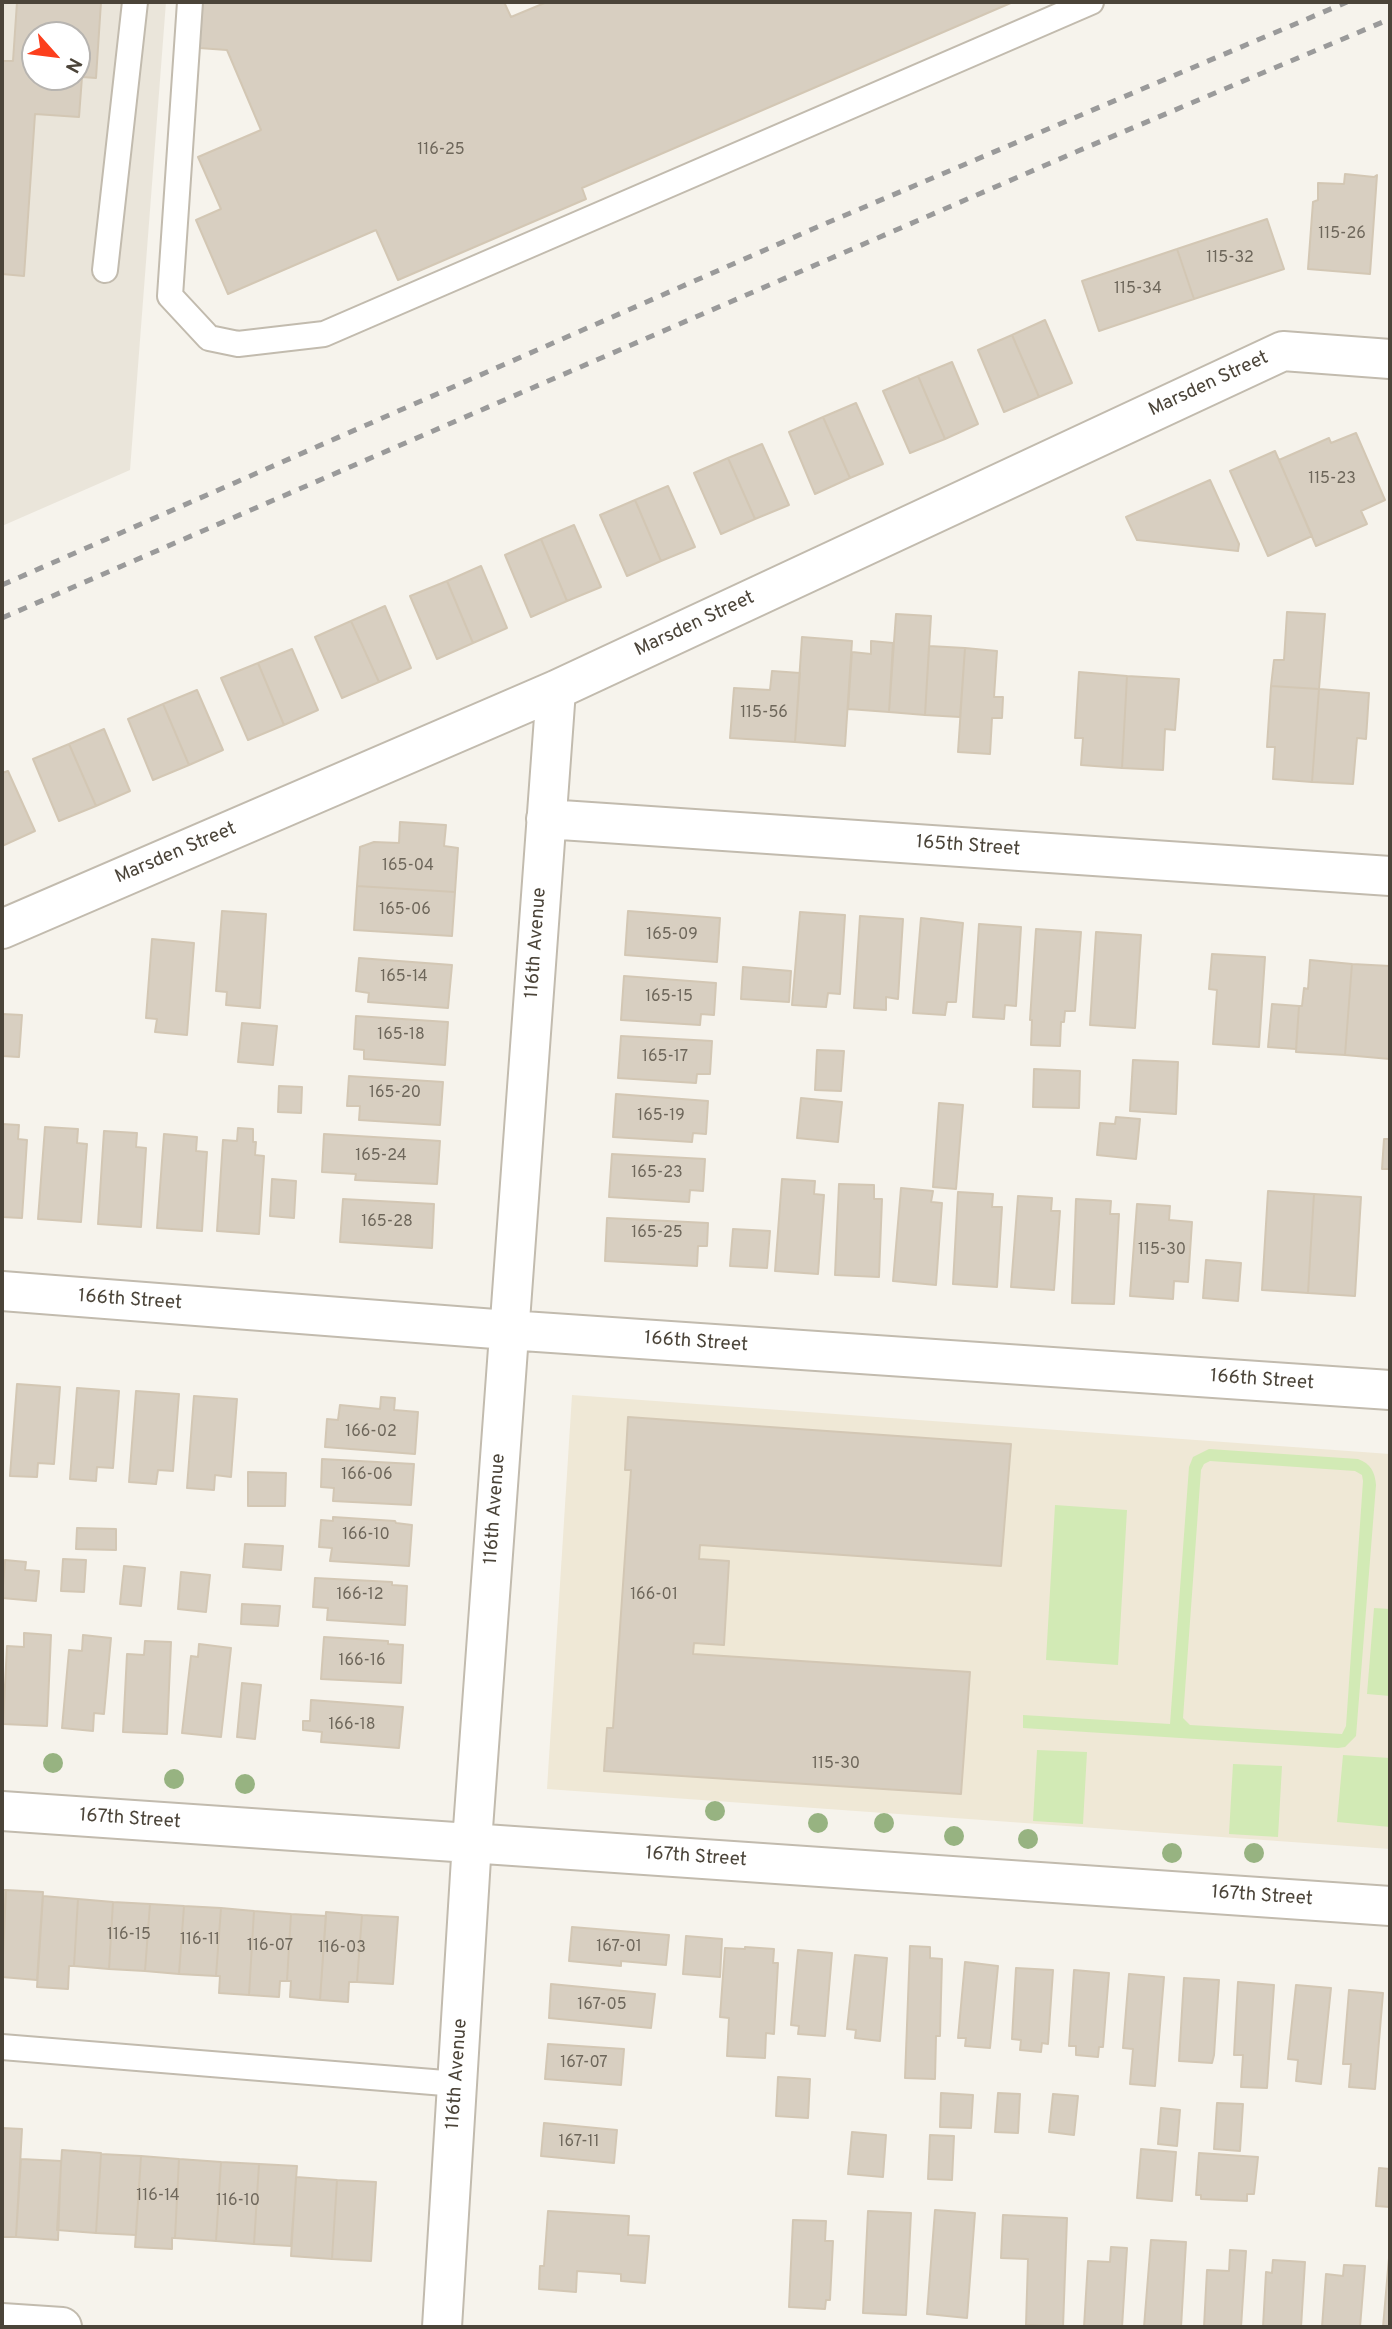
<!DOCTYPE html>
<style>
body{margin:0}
#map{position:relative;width:1392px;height:2329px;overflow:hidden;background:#f6f3ec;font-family:Overpass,sans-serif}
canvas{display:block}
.frame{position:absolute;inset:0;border:4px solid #4b4439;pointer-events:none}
.north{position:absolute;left:21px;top:21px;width:70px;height:70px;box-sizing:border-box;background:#fff;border:2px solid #b7b4b0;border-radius:50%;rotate:118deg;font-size:19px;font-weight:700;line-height:28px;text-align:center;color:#4b4439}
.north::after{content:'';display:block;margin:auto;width:24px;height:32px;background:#fc3f1d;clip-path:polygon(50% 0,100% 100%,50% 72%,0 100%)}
</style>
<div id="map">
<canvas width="1392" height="2329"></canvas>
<div class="frame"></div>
<div class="north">N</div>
</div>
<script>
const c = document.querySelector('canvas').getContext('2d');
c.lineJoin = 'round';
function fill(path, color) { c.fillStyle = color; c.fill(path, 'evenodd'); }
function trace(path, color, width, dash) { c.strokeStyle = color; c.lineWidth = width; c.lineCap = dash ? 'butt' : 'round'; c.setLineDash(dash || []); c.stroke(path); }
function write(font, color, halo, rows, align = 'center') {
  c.font = font + ' Overpass,sans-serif'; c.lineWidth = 5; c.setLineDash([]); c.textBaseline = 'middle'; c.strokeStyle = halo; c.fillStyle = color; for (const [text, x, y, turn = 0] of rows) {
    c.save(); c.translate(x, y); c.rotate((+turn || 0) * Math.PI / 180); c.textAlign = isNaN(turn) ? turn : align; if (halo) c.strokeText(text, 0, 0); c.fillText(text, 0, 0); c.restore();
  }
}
const residential = new Path2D(`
 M2,2H166L130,470L2,526ZM35,35H77V77H35Z`);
const education = new Path2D(`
 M572,1395L1390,1454V1849L547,1789Z`);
const green = new Path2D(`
 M1209,1449L1358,1459C1371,1464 1375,1472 1376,1485L1356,1736L1345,1747L1338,1748L1023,1728V1715L1170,1724L1189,1467L1193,1457ZM1210,1461L1355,1471L1362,1475L1363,1481L1346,1726L1342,1734L1190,1725L1183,1718L1201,1470L1204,1464Z
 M1055,1505L1127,1510L1118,1665L1046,1660Z
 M1374,1608L1390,1609V1696L1367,1694Z
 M1037,1750L1087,1752L1083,1824L1033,1821Z
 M1343,1755L1390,1758V1827L1337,1822Z
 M1233,1764L1282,1766L1278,1837L1229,1834Z`);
const building = new Path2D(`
 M17,2H101L96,78L82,77L79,117L35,114L24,276L2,274V61H13ZM35,35H77V77H35Z
 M203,2H504L511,17L547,2H1013L582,188L586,199L398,280L376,230L228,294L196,220L221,209L198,157L261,130L227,50L199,48Z
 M1345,174L1374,177L1377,175L1370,274L1308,269L1313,202L1318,200V183L1344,184Z
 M1267,219L1284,269L1194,299L1177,249Z
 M1177,249L1194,299L1099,331L1082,281Z
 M1045,320L1072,383L1039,397L1012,335Z
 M1012,335L1039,397L1004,412L978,350Z
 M952,362L978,424L945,439L918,376Z
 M918,376L945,439L910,453L883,391Z
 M856,403L883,464L850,478L823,417Z
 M823,417L850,478L815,494L789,432Z
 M1356,433L1385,500L1361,511L1367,524L1316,546L1279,460L1329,438L1331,443Z
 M762,444L789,505L755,519L728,458Z
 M1275,451L1312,536L1268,556L1230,471Z
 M728,458L755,519L721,534L694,473Z
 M1210,480L1239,544L1238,551L1137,540L1126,517Z
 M668,486L695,547L661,561L635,500Z
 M635,500L661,561L627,576L600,515Z
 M574,525L601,587L567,601L541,539Z
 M541,539L567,601L531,617L505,555Z
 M481,566L507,628L473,643L447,581Z
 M447,581L473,643L437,659L410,596Z
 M385,606L411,668L379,682L351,621Z
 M1287,612L1325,614L1319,689L1271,686L1274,660H1284Z
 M896,614L931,616L925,715L889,712Z
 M351,621L379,682L342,698L315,637Z
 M802,637L852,641L845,746L795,742Z
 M871,641L893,643L889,712L848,709L852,652L871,654Z
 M929,646L965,648L960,717L925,715Z
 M965,648L997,651L994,697H1003L1002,718H992L990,754L958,752Z
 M292,649L318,710L284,725L258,663Z
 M258,663L284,725L248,740L221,678Z
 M772,671L800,673L795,742L730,738L734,688L770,690Z
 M1079,672L1127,676L1122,768L1081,765L1083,738H1075Z
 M1127,676L1179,679L1175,730L1165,729L1163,770L1122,768Z
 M1271,686L1319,689L1312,782L1273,779L1275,747H1267Z
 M1319,689L1369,693L1366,739L1357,738L1353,784L1312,782Z
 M197,690L223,750L189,765L163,704Z
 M163,704L189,765L153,780L128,719Z
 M104,729L130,791L96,806L69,744Z
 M69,744L96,806L59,821L33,759Z
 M8,771L35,831L2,846V773Z
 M400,822L446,825L444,846L458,848L455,892L357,886L360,847L374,842L399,843Z
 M357,886L455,892L452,936L354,930Z
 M222,911L266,914L260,1008L226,1005L227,992L216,991Z
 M628,911L720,918L717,962L625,955Z
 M800,912L845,915L840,994L828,993L826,1007L792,1005Z
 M860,916L903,919L898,999L886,997V1010L854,1008Z
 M921,918L963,923L956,1002H947L945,1015L913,1013Z
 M979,924L1021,927L1016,1006L1005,1005L1004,1019L973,1017Z
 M1036,929L1081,932L1075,1011H1065L1064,1022H1061L1060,1046L1031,1045L1032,1020H1030Z
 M1096,932L1141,935L1135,1028L1090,1025Z
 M152,939L194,943L187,1035L155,1032L157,1019L146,1018Z
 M1212,954L1265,957L1259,1047L1213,1044L1217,990L1209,989Z
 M359,958L452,965L448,1008L368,1002L369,993L356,991Z
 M1310,960L1352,964L1345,1055L1296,1052L1299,1006H1302L1304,988L1308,989Z
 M1352,964L1390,966V1059L1345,1055Z
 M743,967L791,971L789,1002L741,999Z
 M624,976L716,983L714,1015L701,1014L700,1025L621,1020Z
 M1272,1004L1299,1006L1296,1049L1268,1047Z
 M2,1014L22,1015L19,1057L2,1056Z
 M356,1016L448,1022L445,1065L364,1059V1050L354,1049Z
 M242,1023L277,1026L273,1065L238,1062Z
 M621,1036L712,1041L710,1074H697L696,1083L618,1078Z
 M817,1050L844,1051L841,1091L815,1090Z
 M1133,1060L1178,1062L1176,1114L1130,1111Z
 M1034,1069L1080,1071L1079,1108L1033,1107Z
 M349,1076L443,1082L440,1125L359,1120L360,1106H347Z
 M279,1086L302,1087L301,1113L278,1112Z
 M616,1094L708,1101L706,1134L693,1133L692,1142L613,1137Z
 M801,1098L842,1102L838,1142L797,1138Z
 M939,1103L963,1105L956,1189L933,1187Z
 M1116,1117L1140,1119L1136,1159L1097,1155L1100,1123L1115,1124Z
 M2,1124L19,1125L18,1139L27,1140L22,1218L2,1217Z
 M45,1127L78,1129L77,1143L87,1144L81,1222L38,1219Z
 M238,1128L253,1129V1142H256L255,1155L264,1156L259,1234L217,1231L223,1140L237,1141Z
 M104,1131L137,1133L136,1147L146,1148L141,1227L98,1224Z
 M164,1134L197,1137L196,1151L207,1152L202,1231L157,1228Z
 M324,1134L440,1141L437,1184L355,1180L356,1174L322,1172Z
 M1384,1139H1390V1169H1382Z
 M612,1154L705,1159L703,1191L690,1190L689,1202L609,1197Z
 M272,1179L296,1181L294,1218L270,1216Z
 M782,1179L815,1181L814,1194L824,1195L818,1274L775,1271Z
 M839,1184L874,1185V1199H882L879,1277L835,1275Z
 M901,1188L933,1191L931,1202L942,1203L936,1285L893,1281Z
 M1268,1191L1314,1194L1308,1293L1262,1290Z
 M958,1192L993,1194L992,1207H1002L997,1287L953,1284Z
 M1314,1194L1361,1197L1355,1296L1308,1293Z
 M1018,1196L1052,1198L1051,1211H1060L1054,1290L1011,1287Z
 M343,1199L434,1204L432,1248L340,1242Z
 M1076,1199L1111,1201L1110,1214H1119L1114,1304L1072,1303Z
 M1137,1204L1170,1206L1169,1220L1192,1222L1188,1282L1174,1281L1173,1299L1130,1296Z
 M607,1218L708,1223L707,1246H698L697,1266L605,1261Z
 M733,1229L770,1231L767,1268L730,1266Z
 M1206,1260L1241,1263L1238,1301L1203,1298Z
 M17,1384L60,1387L54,1464L38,1463L37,1477L10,1476Z
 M77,1388L119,1391L113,1468L97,1467L96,1481L70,1479Z
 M136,1391L179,1394L173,1471L158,1470L156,1484L129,1482Z
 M194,1396L237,1399L231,1477L215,1475L214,1490L187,1488Z
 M381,1397L395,1398L394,1410L418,1412L415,1454L325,1447L327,1419L338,1420L340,1405L380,1409Z
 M628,1417L1011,1444L1001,1566L700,1545L699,1559L729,1561L724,1645L694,1643L693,1654L970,1672L961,1794L604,1771L607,1728H613L631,1470H625Z
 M322,1459L414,1464L411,1505L333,1501L334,1488L321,1487Z
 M248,1472L286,1473L285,1506H248Z
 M333,1517L395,1521L396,1523L412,1525L409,1566L330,1561L332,1548L319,1547L321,1520L333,1521Z
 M77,1528L116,1529V1550L76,1549Z
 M245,1544L283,1546L281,1570L243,1567Z
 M63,1559L86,1560L84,1592L61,1591Z
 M5,1560L26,1562L25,1570L39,1571L36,1601L2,1598Z
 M124,1566L145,1568L141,1606L120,1604Z
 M181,1572L210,1575L206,1612L178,1609Z
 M315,1578L392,1582V1585L407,1586L405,1625L327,1620L328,1608L313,1607Z
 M242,1604L280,1606L278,1626L241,1624Z
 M24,1633L51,1635L47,1726L3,1724L7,1646L24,1647Z
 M83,1635L111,1638L104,1714L94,1713L93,1731L62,1728L69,1650L82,1651Z
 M324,1637L388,1641V1644L403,1645L401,1683L321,1679Z
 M145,1641L171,1642L167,1734L123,1732L127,1654L144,1655Z
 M199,1644L231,1648L221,1737L182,1733L191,1656L198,1657Z
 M242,1683L261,1685L255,1739L237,1737Z
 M311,1700L403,1707L399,1748L321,1742L322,1732L303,1730V1721H310Z
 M2,1890H6L2,1956Z
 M6,1890L43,1892L37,1980L2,1977Z
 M43,1896L78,1899L74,1966H69L68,1989L37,1987Z
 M78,1899L113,1902L109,1969L74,1966Z
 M113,1902L150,1904L145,1971L109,1969Z
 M150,1904L184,1906L179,1974L145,1971Z
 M184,1906L221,1908L216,1976L179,1974Z
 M221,1908L254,1911L249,1995L219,1993L220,1976H216Z
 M254,1911L291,1914L287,1981H280L279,1997L249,1995Z
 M326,1912L362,1915L357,1982H349L348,2002L320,2000Z
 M291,1914L326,1916L320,2000L290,1997L291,1981H287Z
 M362,1915L398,1917L393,1984L357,1982Z
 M572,1927L669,1935L666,1965L621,1961V1966L569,1961Z
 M686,1936L722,1939L720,1977L683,1974Z
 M910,1946L930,1947V1958L942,1959L940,2036H936L935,2079L905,2078Z
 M745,1947L774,1949L773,1963H778L774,2034L766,2033L765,2058L727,2056L729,2018L720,2017L725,1948L745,1949Z
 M798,1950L832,1953L825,2036L798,2034L799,2026L791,2025Z
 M855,1955L887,1958L880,2041L855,2038L856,2030L847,2029Z
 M965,1962L998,1966L990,2048L965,2046L966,2038H958Z
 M1016,1968L1053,1970L1048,2044L1042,2043L1041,2052L1020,2050L1021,2040L1012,2039Z
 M1074,1970L1109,1973L1103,2047H1099L1098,2057L1076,2055V2046H1069Z
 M1129,1974L1164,1977L1155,2086L1130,2084L1133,2049L1123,2048Z
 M1184,1978L1219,1980L1214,2055L1212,2063L1179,2061Z
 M1238,1982L1274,1985L1267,2088L1241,2087L1243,2055H1234Z
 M551,1984L655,1994L651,2028L549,2018Z
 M1296,1985L1331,1988L1321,2084L1296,2081L1298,2060L1288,2059Z
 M1349,1990L1383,1993L1375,2089L1349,2087L1351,2064H1343Z
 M548,2044L624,2049L621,2085L545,2079Z
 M778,2077L810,2079L808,2118L776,2116Z
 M941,2093L973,2095L971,2128L940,2127Z
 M998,2093L1020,2094L1018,2133L995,2132Z
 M1053,2094L1078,2096L1074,2135L1049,2132Z
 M1217,2103L1243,2104L1240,2151L1214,2149Z
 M1161,2108L1180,2110L1177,2146L1158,2144Z
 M544,2123L617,2130L614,2163L541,2156Z
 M2,2128L22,2129L16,2237H2Z
 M852,2132L886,2135L883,2177L848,2174Z
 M930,2135L954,2136L952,2180L928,2179Z
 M1141,2149L1176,2152L1172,2201L1137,2198Z
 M62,2150L101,2153L96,2233L57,2230Z
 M1199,2153L1258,2157L1254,2194H1247V2201L1201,2199V2195H1196Z
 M101,2154L141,2156L136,2235L96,2233Z
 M141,2156L179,2159L175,2238H172V2249L135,2247Z
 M21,2159L61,2161L58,2240L16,2237Z
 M179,2159L221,2162L216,2241L175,2238Z
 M221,2162L259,2164L254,2244L216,2241Z
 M259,2164L297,2166L291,2246L254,2244Z
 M1379,2168L1390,2169V2207L1376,2206Z
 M296,2177L337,2180L332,2259L291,2256Z
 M337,2180L376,2182L371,2261L332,2259Z
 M935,2210L975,2213L967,2318L927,2314Z
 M548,2211L629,2216L628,2235L649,2236L645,2283L621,2281V2274L577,2271L576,2292L539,2289L540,2266H544Z
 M868,2211L911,2213L906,2315L863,2313Z
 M1003,2215L1067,2218L1063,2327L1026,2325L1028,2259L1001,2258Z
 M793,2220L826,2221L825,2241H833L830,2300H826L825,2309L789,2307Z
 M1151,2240L1186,2242L1181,2327H1144Z
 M1111,2247L1127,2248L1122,2327H1084L1088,2261L1110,2262Z
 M1230,2250L1246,2251L1241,2327H1204L1207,2270L1229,2271Z
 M1389,2258L1390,2327H1383Z
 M1273,2260L1305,2262L1301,2327H1263L1266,2272L1272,2273Z
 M1344,2265L1365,2266L1360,2327H1322L1326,2274L1343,2276Z`);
const service = new Path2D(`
 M190,2L170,296L209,338L238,344L324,334L1091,2
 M105,270L135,2
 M2,2047L457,2084`);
const minor = new Path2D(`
 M546,819L1390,876
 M2,929L556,690L1283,351L1390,359
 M2,1291L508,1330L1390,1390
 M2,1811L1390,1906
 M2,2323L62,2327
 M442,2327L472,1842L556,690`);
const rail = new Path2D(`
 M2,585L815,228L1347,2
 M2,618L1078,151L1390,19`);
const trees = [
 [53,1763],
 [174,1779],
 [245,1784],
 [715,1811],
 [818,1823],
 [884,1823],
 [954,1836],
 [1028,1839],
 [1172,1853],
 [1254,1853]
];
const numberNames = [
 ["116-25",441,151],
 ["115-26",1342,235],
 ["115-32",1230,259],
 ["115-34",1138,290],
 ["115-23",1332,480],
 ["115-56",764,714],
 ["165-04",408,867],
 ["165-06",405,911],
 ["165-09",672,936],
 ["165-14",404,978],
 ["165-15",669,998],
 ["165-18",401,1036],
 ["165-17",665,1058],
 ["165-20",395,1094],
 ["165-19",661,1117],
 ["165-24",381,1157],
 ["165-23",657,1174],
 ["165-28",387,1223],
 ["165-25",657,1234],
 ["115-30",1162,1251],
 ["166-02",371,1433],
 ["166-06",367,1476],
 ["166-10",366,1536],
 ["166-12",360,1596],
 ["166-01",654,1596],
 ["166-16",362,1662],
 ["166-18",352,1726],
 ["115-30",836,1765],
 ["116-15",129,1936],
 ["116-11",200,1941],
 ["116-07",270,1947],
 ["167-01",619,1948],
 ["116-03",342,1949],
 ["167-05",602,2006],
 ["167-07",584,2064],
 ["167-11",579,2143],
 ["116-14",158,2197],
 ["116-10",238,2202]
];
const streetNames = [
 ["Marsden Street",1209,385,-25],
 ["Marsden Street",695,625,-25],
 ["165th Street",968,847,4],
 ["Marsden Street",176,854,-23],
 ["116th Avenue",537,943,-86],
 ["166th Street",130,1301,4],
 ["166th Street",696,1343,4],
 ["166th Street",1262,1381,4],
 ["116th Avenue",496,1509,-86],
 ["167th Street",130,1820,4],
 ["167th Street",696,1858,4],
 ["167th Street",1262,1897,4],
 ["116th Avenue",458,2074,-86]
];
fill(residential, '#eae5da');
fill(education, '#efe8d6');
fill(green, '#d2eab5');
fill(building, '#d8cfc1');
trace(building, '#d3c7b4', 2);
trace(service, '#c2bbae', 28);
trace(minor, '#c2bbae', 42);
trace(service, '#fff', 24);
trace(minor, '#fff', 38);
trace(rail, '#9a9a9a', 5, [9, 9]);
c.fillStyle = '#97b381';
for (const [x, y] of trees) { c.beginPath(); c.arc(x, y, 10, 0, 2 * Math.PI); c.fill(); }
write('16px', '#6e675b', null, numberNames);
write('19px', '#4b4439', '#fff', streetNames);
</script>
